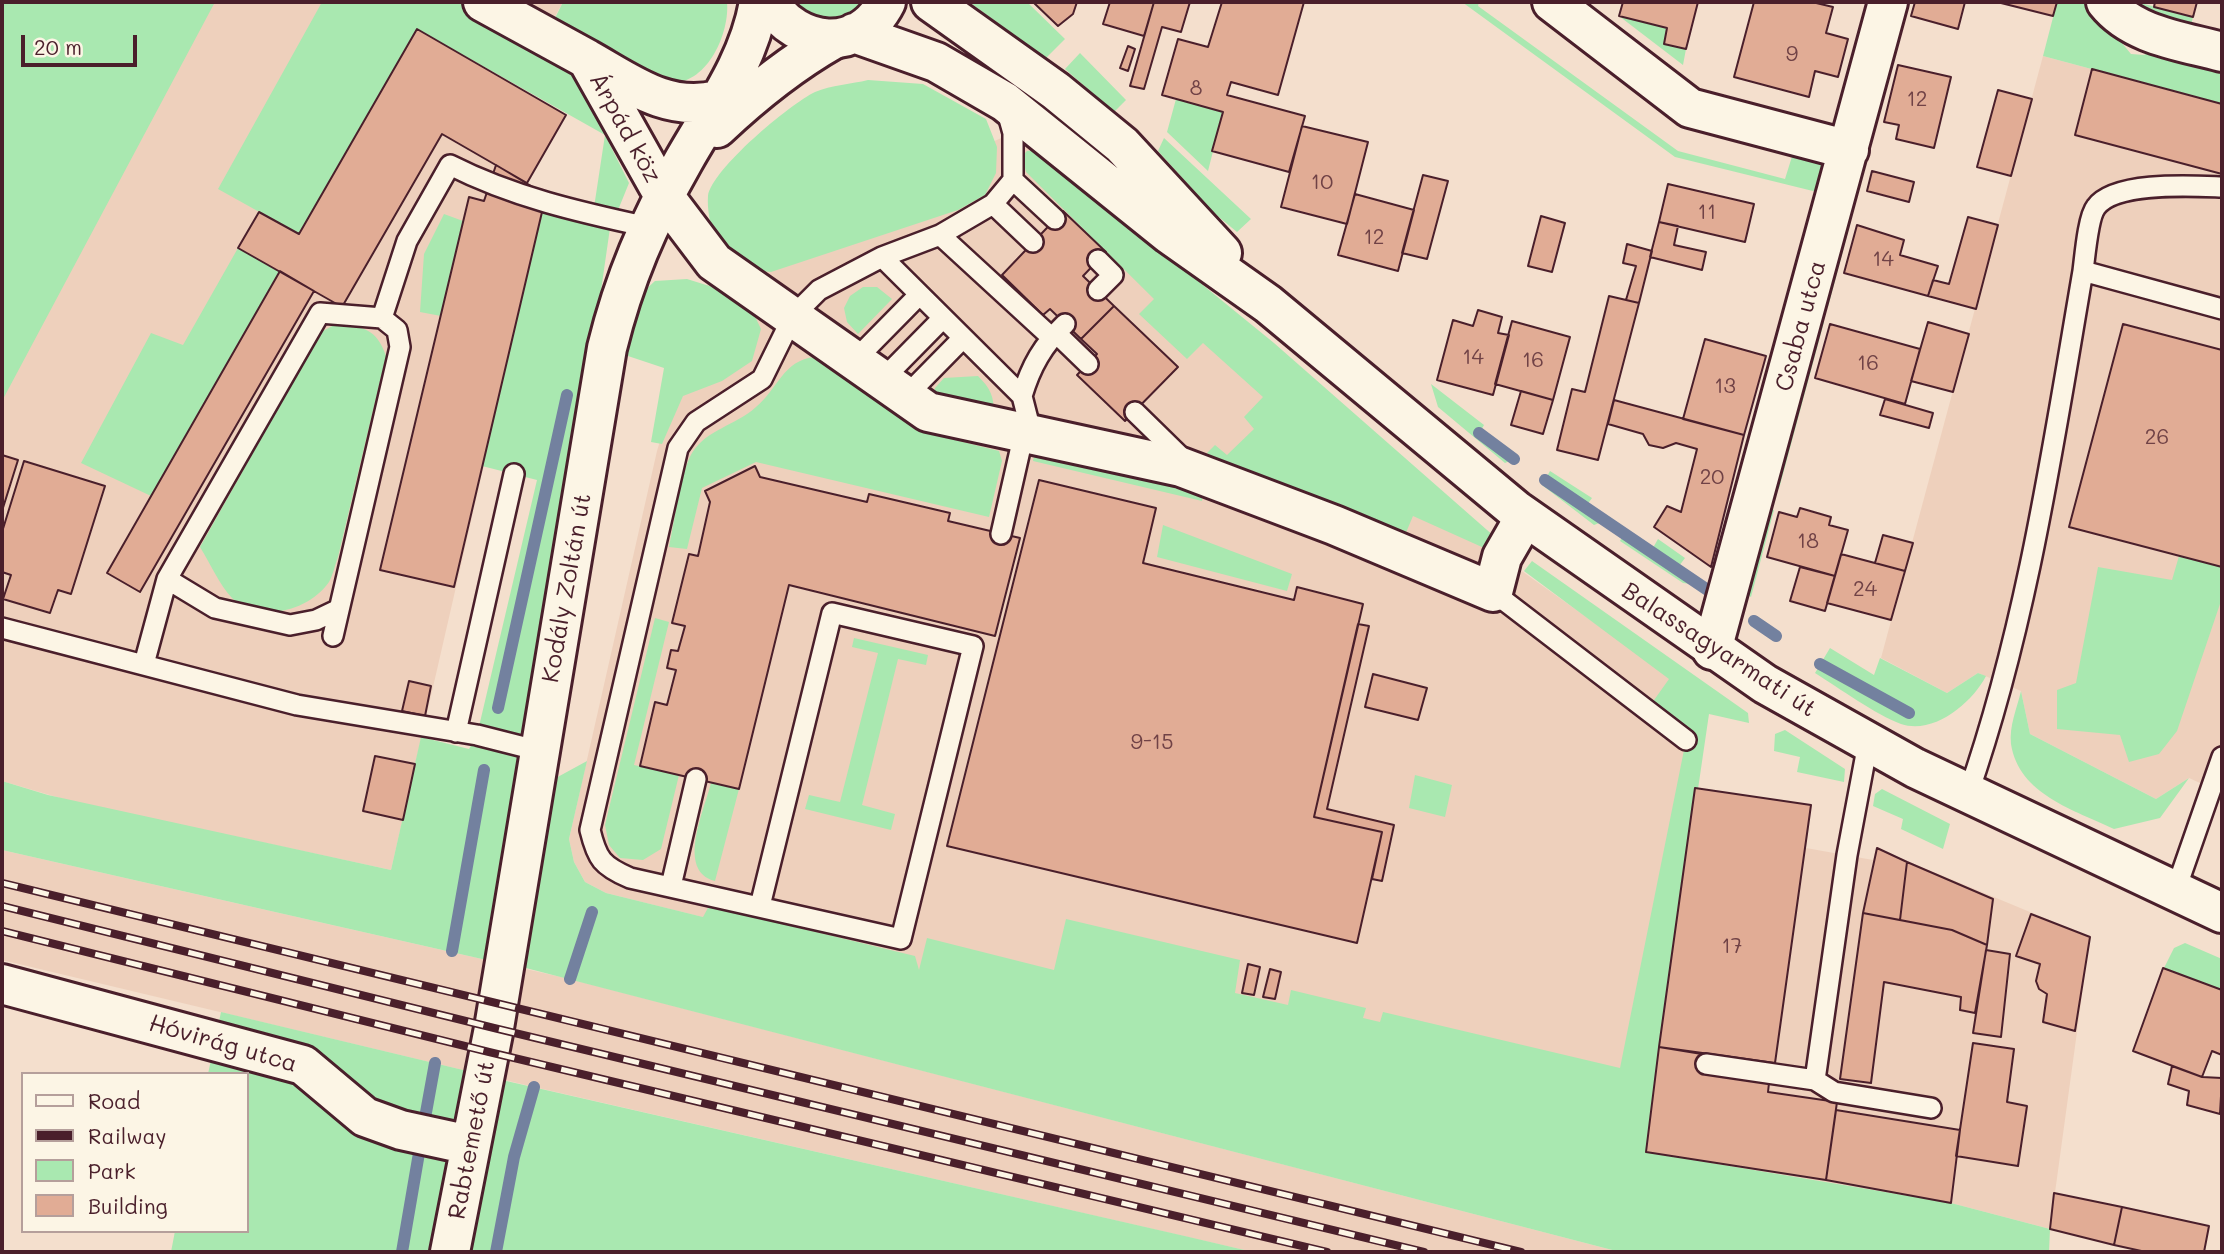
<!DOCTYPE html>
<meta charset="utf-8">
<style>
body{margin:0}
#map{position:relative;width:2224px;height:1254px;overflow:hidden;background:#f4dfcd;font-family:Mali,sans-serif}
canvas{display:block}
.frame{position:absolute;inset:0;border:4px solid #4a1f2b;pointer-events:none}
.legend{position:absolute;left:21px;top:1072px;width:228px;height:161px;box-sizing:border-box;background:#fcf5e5;border:2px solid #b59f9b;margin:0;padding:9px 12px;list-style:none;font-size:21px;color:#4a1f2b}
.legend li{display:flex;align-items:center;gap:14px;height:35px}
.legend b{width:35px;border:2px solid #b59f9b}
.scale{position:absolute;left:21px;top:35px;width:116px;height:32px;box-sizing:border-box;border:4px solid #4a1f2b;border-top:0;padding-left:9px;font-size:21px;line-height:24px;white-space:nowrap;color:#4a1f2b;-webkit-text-stroke:5px #fcf5e5;paint-order:stroke}
</style>
<div id="map">
<canvas width="2224" height="1254"></canvas>
<div class="frame"></div>
<ul class="legend">
<li><b style="height:9px;background:#fcf5e5"></b>Road</li>
<li><b style="height:9px;background:#4a1f2b"></b>Railway</li>
<li><b style="height:19px;background:#a9e8b0"></b>Park</li>
<li><b style="height:19px;background:#e1ac95"></b>Building</li>
</ul>
<div class="scale">20 m</div>
</div>
<script>
const c = document.querySelector('canvas').getContext('2d');
c.lineJoin = 'round';
function fill(path, color) { c.fillStyle = color; c.fill(path, 'evenodd'); }
function trace(path, color, width, dash) { c.strokeStyle = color; c.lineWidth = width; c.lineCap = dash ? 'butt' : 'round'; c.setLineDash(dash || []); c.stroke(path); }
function write(font, color, halo, rows, align = 'center') {
  c.font = font + ' Mali,sans-serif'; c.lineWidth = 6; c.setLineDash([]); c.textBaseline = 'middle'; c.strokeStyle = halo; c.fillStyle = color; for (const [text, x, y, turn = 0] of rows) {
    c.save(); c.translate(x, y); c.rotate((+turn || 0) * Math.PI / 180); c.textAlign = isNaN(turn) ? turn : align; if (halo) c.strokeText(text, 0, 0); c.fillText(text, 0, 0); c.restore();
  }
}
const built = new Path2D(`
 M2,2H423L453,50L566,115L527,182L546,195L391,870L70,801L2,781Z
 M481,2H563L544,36Z
 M2043,56L2222,104V793L2189,778L2156,799L2030,734L2021,691L1978,673L1947,693L1881,658Z
 M1013,133L1502,557L1699,697L1633,1149L606,893L585,882L574,862L569,839L657,451L714,262Z
 M1695,788L1811,805L1806,848L1873,860L1876,848L2090,937L2050,1229L1951,1203L1646,1152Z
 M2,850L570,979L1620,1252H1253L534,1087L2,960Z`);
const green = new Path2D(`
 M2,2H215L2,401Z
 M322,2H483L587,59L605,135L629,183L614,220L593,214L605,135L417,29L299,234L218,189Z
 M563,2H727C730,35 705,89 666,82L555,18Z
 M790,2H863C837,29 817,23 790,2Z
 M969,2H1027L1065,39L1046,58Z
 M1462,2H1479L1478,6L1678,151L1785,179L1794,150L1822,161L1826,170L1821,193L1675,157Z
 M2057,2H2088L2131,54L2144,55L2155,49L2222,74V104L2043,56Z
 M2120,2H2137L2193,17L2190,30Z
 M1619,16L1667,28L1664,44L1686,49L1683,65Z
 M1080,53L1126,100L1114,112L1065,69Z
 M868,80L923,84L986,119L997,147L996,173L985,195L958,210L771,272C741,269 732,263 716,237C710,226 707,209 708,196C712,169 790,104 815,92C831,85 852,84 868,80Z
 M1176,99L1223,112L1208,171L1167,132Z
 M1164,138L1251,219L1237,232L1214,213L1158,151Z
 M1037,150L1274,343L1495,537L1493,552L1413,516L1402,542L1223,469L1207,453L1215,445L1227,455L1254,429L1244,417L1263,397L1203,343L1187,359L1139,314L1154,299L1026,172L1022,156L1027,151Z
 M542,213L610,228L504,964L2,850V781L48,795L391,870L421,737L469,749L477,735L537,480L482,466Z
 M444,214L463,221L441,316L420,312L424,254Z
 M1844,220L1851,221L1828,307L1820,305Z
 M238,248L280,271L151,496L81,463L151,333L183,345Z
 M687,279L719,289L749,304L761,329L752,361L722,381L683,396L662,444L651,442L664,368L622,354L633,301L655,281Z
 M863,287H877L892,299L858,334L847,322L844,308L850,296Z
 M1816,319L1824,322L1779,489L1771,486Z
 M336,324C363,326 377,329 386,356L338,557C335,565 333,575 329,582C309,611 259,624 232,598C219,584 210,563 200,547L321,332Z
 M815,357L923,432L999,451L1002,461L989,517L756,462L702,488L687,549L669,547C674,524 681,471 692,453C707,429 735,426 756,407C778,389 783,360 815,357Z
 M978,376C990,388 995,397 993,414L932,398L935,388L944,378Z
 M1431,384L1484,425L1479,434L1514,459L1505,463L1438,407Z
 M1035,452L1203,490L1202,501L1033,461Z
 M1550,471L1592,498L1584,509L1602,522L1594,525L1542,485Z
 M1766,508L1774,510L1751,597L1743,592Z
 M1163,525L1292,574L1287,591L1157,557Z
 M1623,535L1650,553L1658,539L1685,558L1676,570L1699,585L1683,583L1620,541Z
 M2179,556L2222,567V598L2177,731L2159,754L2129,762L2120,735L2057,729V690L2076,683L2098,567L2172,580Z
 M1532,561L1748,713L1749,723L1709,714L1698,789H1695L1646,1152L1951,1203L2050,1229L2049,1252H1620L522,967L554,779L587,761L569,839L574,862L585,882L606,893L703,917L709,906L915,956L919,970L927,938L1054,970L1066,919L1240,960L1235,993L1288,1005L1291,990L1366,1008L1363,1018L1380,1022L1383,1012L1620,1068L1686,740L1647,710L1669,679L1524,571Z
 M655,618L669,622L634,765L679,775L661,849L643,860L620,858L609,845L605,825Z
 M854,638L928,655L926,665L898,659L862,805L895,814L891,830L805,809L809,795L840,802L878,653L852,647Z
 M1830,648L1874,675L1880,658L1947,693L1978,673L1986,676C1972,703 1934,735 1901,724C1876,715 1839,688 1815,673Z
 M2021,691L2030,734L2156,799L2189,778L2160,818L2114,829C2075,810 2019,795 2011,744C2009,726 2017,708 2021,691Z
 M1785,730L1845,769L1844,782L1797,772L1800,757L1774,751L1775,734Z
 M1415,775L1452,785L1445,817L1409,808Z
 M711,783L739,789L715,881C676,871 704,811 711,783Z
 M1882,789L1950,824L1943,849L1901,829L1903,819L1873,806L1875,794Z
 M2185,943L2222,959V990L2164,968L2174,948Z
 M221,1012L484,1075L450,1252H171L175,1231H247V1074H208Z
 M502,1080L1189,1237L1253,1252H466Z`);
const stream = new Path2D(`
 M1479,433L1514,459
 M1545,480L1715,595
 M1754,621L1776,636
 M1820,664L1909,713
 M498,708L567,395
 M452,951L484,770
 M570,979L592,912
 M425,1118L435,1063
 M402,1252L419,1153
 M496,1252L514,1157L534,1087`);
const building = new Path2D(`
 M1033,2H1077L1073,14L1058,26Z
 M1110,2H1154L1144,36L1103,24Z
 M1154,2H1190L1181,32L1162,27L1144,89L1130,86Z
 M1222,2H1304L1278,95L1231,82L1227,95L1305,116L1289,172L1212,151L1223,112L1162,95L1178,39L1208,47Z
 M1623,2H1698L1686,49L1664,44L1667,28L1619,16Z
 M1754,2H1812L1833,7L1826,33L1848,39L1838,77L1815,71L1809,97L1734,77Z
 M1915,2H1965L1958,29L1911,16Z
 M1997,2H2057L2053,16Z
 M2155,2H2197L2193,17L2154,7Z
 M417,29L566,115L527,183L442,134L342,307L238,248L259,212L299,234Z
 M1128,46L1135,49L1128,71L1120,68Z
 M1898,65L1951,77L1934,148L1896,139L1899,125L1884,122Z
 M2092,69L2222,104V174L2075,135Z
 M1998,90L2032,99L2011,176L1977,167Z
 M1302,126L1368,142L1347,224L1281,207Z
 M496,165L546,195L454,587L380,570L469,197L484,201Z
 M1872,171L1914,182L1909,202L1867,191Z
 M1423,175L1448,181L1427,259L1402,253Z
 M1668,184L1754,204L1745,242L1659,222Z
 M1355,194L1414,210L1398,271L1338,255Z
 M1063,211L1106,252L1083,276L1114,306L1081,339L1050,309L1043,315L1002,275Z
 M1541,216L1565,223L1552,272L1528,266Z
 M1968,217L1998,225L1976,309L1928,296L1933,280L1949,284Z
 M1659,222L1678,226L1674,245L1706,252L1702,270L1650,257Z
 M1857,225L1904,240L1900,255L1938,266L1928,296L1844,273Z
 M1627,244L1652,251L1639,303L1626,300L1636,266L1623,263Z
 M280,271L314,291L140,592L107,573Z
 M1609,296L1639,303L1598,460L1557,450L1572,389L1585,392Z
 M1114,306L1178,367L1125,421L1077,375L1097,354L1081,339Z
 M1478,310L1502,317L1498,333L1509,335L1493,395L1437,380L1453,320L1473,326Z
 M1512,321L1570,337L1553,400L1495,384Z
 M1928,322L1969,334L1953,392L1911,381Z
 M1830,324L1920,349L1905,404L1815,378Z
 M2123,324L2222,350V567L2069,527Z
 M1705,339L1766,356L1744,435L1683,419Z
 M1521,391L1553,400L1543,434L1511,425Z
 M1885,399L1933,413L1929,428L1880,415Z
 M1614,400L1744,435L1711,567L1654,527L1667,506L1681,512L1697,449L1676,443L1663,448L1649,445L1643,434L1608,424Z
 M2,455L18,460L2,511Z
 M24,461L105,486L71,594L58,590L50,613L3,599L11,575L2,572V532Z
 M755,466L760,477L867,502L869,494L950,513L948,521L1020,538L995,636L789,585L739,789L640,766L655,702L667,705L676,670L667,668L671,650L678,651L685,626L672,623L689,554L698,556L710,502L705,491Z
 M1039,480L1156,508L1143,563L1294,600L1297,587L1363,604L1314,817L1382,832L1357,943L947,846Z
 M1800,508L1831,517L1829,525L1848,530L1835,576L1767,557L1779,512L1797,517Z
 M1883,535L1913,543L1905,571L1875,563Z
 M1841,554L1905,571L1891,620L1827,603Z
 M1800,567L1835,576L1825,611L1790,601Z
 M1358,624L1369,626L1327,809L1394,825L1382,881L1372,879L1382,832L1314,817Z
 M1373,674L1427,688L1418,720L1365,707Z
 M409,681L431,686L425,716L402,711Z
 M375,756L415,764L403,820L363,811Z
 M1695,788L1811,805L1775,1063L1659,1047Z
 M1877,848L1907,862L1900,920L1863,913Z
 M1907,862L1993,899L1987,945L1952,930L1900,920Z
 M1863,913L1952,930L1987,945L1975,1013L1960,1010L1961,997L1884,982L1871,1083L1840,1079Z
 M2031,914L2090,937L2075,1031L2043,1022L2047,994L2039,989L2036,981L2040,964L2016,956Z
 M1986,950L2010,954L2001,1037L1973,1033Z
 M1248,964L1260,967L1254,995L1242,993Z
 M2163,968L2222,990V1055L2212,1051L2202,1077L2133,1051Z
 M1270,969L1281,972L1275,999L1263,997Z
 M1973,1043L2014,1049L2007,1102L2027,1106L2018,1166L1956,1156Z
 M1659,1047L1708,1055L1769,1083L1768,1092L1837,1102L1826,1180L1646,1152Z
 M2172,1066L2202,1077L2222,1078L2220,1114L2187,1105L2189,1091L2168,1084Z
 M1836,1110L1960,1130L1951,1203L1826,1180Z
 M2054,1193L2122,1207L2114,1245L2050,1229Z
 M2122,1207L2209,1226L2204,1252H2146L2114,1245Z`);
const lane = new Path2D(`
 M1013,180L1055,219
 M993,204L1033,242
 M940,235L1051,337
 M882,257L1022,396L1032,435
 M1098,260L1113,275L1098,290
 M2083,271C2085,256 2088,217 2096,207C2115,181 2193,186 2222,187
 M382,318L407,241L450,165C513,197 579,212 648,227
 M1056,333L1088,364
 M856,359L919,295
 M883,379L943,318
 M906,396L963,338
 M1022,396C1031,366 1043,345 1065,324
 M1135,412L1180,456L1181,466
 M1001,534L1024,433
 M167,579L215,608L290,625L316,620L339,609
 M1493,592L1686,740
 M2,628L297,705L477,735L540,751
 M144,664L167,579L320,313L382,318L397,330L400,347L333,636
 M456,732L514,474
 M1968,794C2027,625 2053,446 2083,271L2222,309
 M671,886L696,779
 M2175,892L2222,757
 M760,906L832,613L973,646L901,939L630,878C602,866 597,859 590,830L678,448L696,422L762,379L793,316L819,290L882,257L940,235L993,204L1013,180V133L1006,108
 M1706,1064L1815,1080L1834,1092L1931,1108
 M1815,1080L1847,855L1868,743`);
const street = new Path2D(`
 M483,2L587,59L664,196L714,262L928,412L1181,467L1334,525L1493,592L1502,557L1525,517
 M1552,2L1690,108L1849,150
 M2106,2C2133,36 2182,41 2222,52
 M587,59C630,83 667,113 718,100
 M717,128C754,93 790,64 834,39
 M1712,650L1888,2
 M2,984L303,1065L365,1117L401,1130L470,1145
 M450,1252L494,1028L607,348C624,279 648,223 684,160C713,109 749,61 759,2`);
const primary = new Path2D(`
 M769,2C797,47 860,54 886,2
 M931,2L1056,91L1122,145L1222,253
 M854,33L936,62L1005,102L1169,234L1268,304L1516,510L1765,684L1915,768L2222,913`);
const rail = new Path2D(`
 M2,883L1521,1252
 M2,906L494,1028L1424,1252
 M2,931L489,1052L1327,1252`);
const numberNames = [
 ["9",1792,55],
 ["8",1196,89],
 ["12",1917,100],
 ["10",1322,183],
 ["11",1707,213],
 ["12",1374,238],
 ["14",1883,260],
 ["14",1473,358],
 ["16",1533,361],
 ["16",1868,364],
 ["13",1725,387],
 ["26",2157,438],
 ["20",1712,478],
 ["18",1808,542],
 ["24",1865,590],
 ["9-15",1152,743],
 ["17",1732,947]
];
const streetNames = [
 ["Árpád köz",625,128,61],
 ["Csaba utca",1801,326,-75],
 ["Kodály Zoltán út",567,588,-80],
 ["Balassagyarmati út",1719,650,33],
 ["Hóvirág utca",223,1044,16],
 ["Rabtemető út",472,1140,-79]
];
fill(built, '#eed0bc');
fill(green, '#a9e8b0');
trace(stream, '#73819f', 12);
fill(building, '#e1ac95');
trace(building, '#4a1f2b', 2);
trace(lane, '#4a1f2b', 24);
trace(street, '#4a1f2b', 44);
trace(primary, '#4a1f2b', 44);
trace(lane, '#fcf5e5', 19);
trace(street, '#fcf5e5', 38);
trace(primary, '#fcf5e5', 38);
trace(rail, '#4a1f2b', 8);
trace(rail, '#fcf5e5', 5, [16]);
write('21px', '#704246', null, numberNames);
write('24px', '#4a1f2b', '#fcf5e5', streetNames);
</script>
